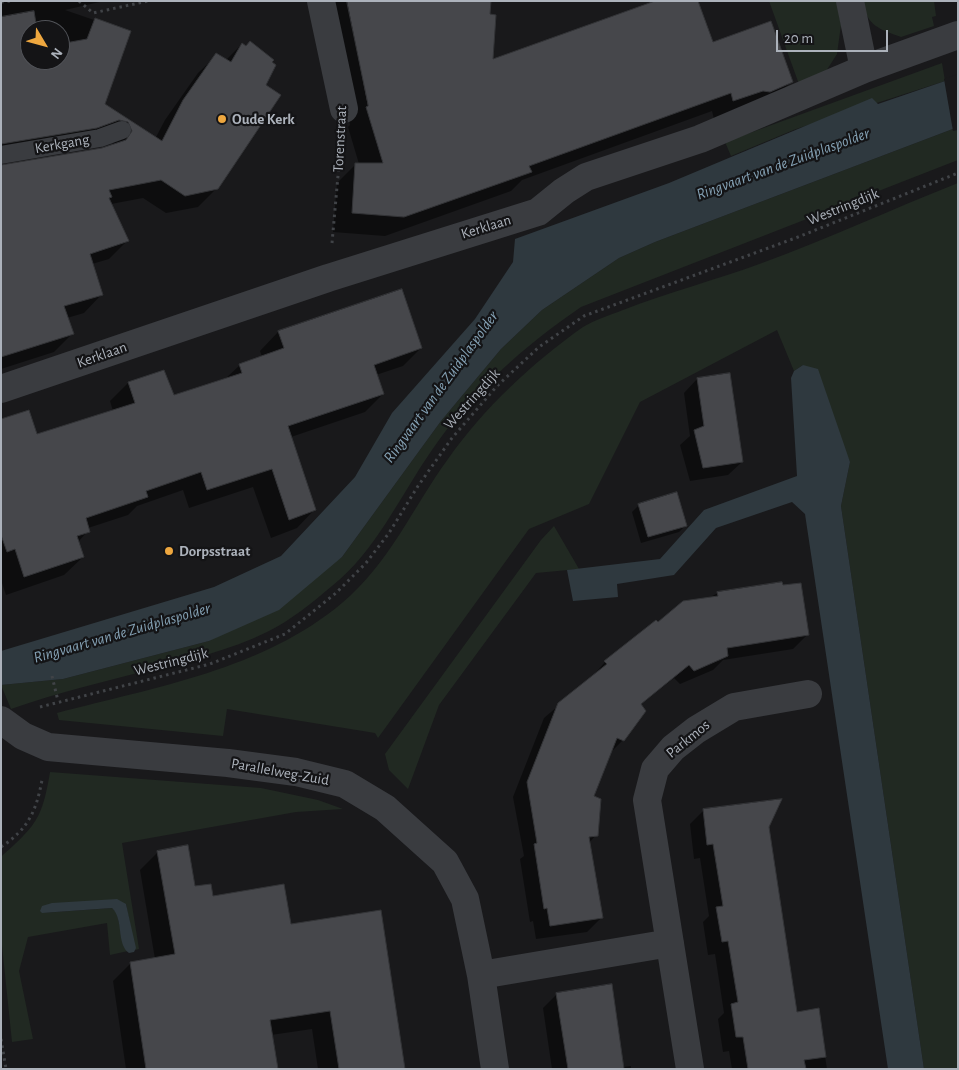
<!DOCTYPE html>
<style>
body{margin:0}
#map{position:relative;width:959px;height:1070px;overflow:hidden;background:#19191b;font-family:"Alegreya Sans",sans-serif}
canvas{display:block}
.frame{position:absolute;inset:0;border:2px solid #acb2bb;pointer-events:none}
.north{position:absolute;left:20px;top:20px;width:50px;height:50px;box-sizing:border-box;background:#141416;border:1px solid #515358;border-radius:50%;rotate:127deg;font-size:14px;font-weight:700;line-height:20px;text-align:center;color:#acb2bb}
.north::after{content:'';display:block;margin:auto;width:18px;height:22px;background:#eea73f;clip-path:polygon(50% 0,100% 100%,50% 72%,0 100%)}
.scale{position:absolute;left:776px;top:30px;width:112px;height:22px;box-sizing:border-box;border:2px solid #acb2bb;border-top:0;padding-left:6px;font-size:15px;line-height:18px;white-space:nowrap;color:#acb2bb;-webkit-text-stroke:4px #141416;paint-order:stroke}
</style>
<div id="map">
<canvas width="959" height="1070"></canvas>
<div class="frame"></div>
<div class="north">N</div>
<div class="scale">20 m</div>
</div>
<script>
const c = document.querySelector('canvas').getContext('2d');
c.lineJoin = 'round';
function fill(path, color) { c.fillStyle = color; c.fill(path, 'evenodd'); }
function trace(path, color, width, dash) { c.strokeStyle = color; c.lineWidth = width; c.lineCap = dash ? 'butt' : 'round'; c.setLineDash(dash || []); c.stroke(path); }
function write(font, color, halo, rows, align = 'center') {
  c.font = font + ' "Alegreya Sans",sans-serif'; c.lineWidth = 4.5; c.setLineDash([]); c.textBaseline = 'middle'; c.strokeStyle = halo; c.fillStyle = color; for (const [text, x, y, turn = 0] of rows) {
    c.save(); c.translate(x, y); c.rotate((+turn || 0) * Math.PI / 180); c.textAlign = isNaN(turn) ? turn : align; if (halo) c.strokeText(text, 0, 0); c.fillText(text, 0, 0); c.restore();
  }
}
const green = new Path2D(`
 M769,1H837L841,25L837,54L821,79L800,87Z
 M862,1H934L936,16L932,17L934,26L901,37C879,29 867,26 862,1Z
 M942,63L945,81L796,129L731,156L725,142Z
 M958,127V160L581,307C524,346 471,393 432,450C400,496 376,551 332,586C313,602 290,621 267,632C230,650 189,660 149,670C102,682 57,693 11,709L1,685L63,679L209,641L342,557L441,421L501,349L542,310L619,258L655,242Z
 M958,183V1069H924L841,506L850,462L803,365L794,371L777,330L640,402L589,504L529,529L378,738L375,733L227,709L223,736L59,720L57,713C155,687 262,670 342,603C389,564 413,507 448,459C484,408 532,363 583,327C595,320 610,315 623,310C669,292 716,280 762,263C828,239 892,209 958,183Z
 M554,526L579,569L536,573L439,705L408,789L389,770L385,754L541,540Z
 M50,772L261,788L318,800L343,809L296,812L122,843L139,949L135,950L126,904L42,913L112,908L117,913L124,947L128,951L110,955L107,923L28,937L19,971L33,1039L12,1042L1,936V857C36,825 42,820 50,772Z`);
const water = new Path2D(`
 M945,81L958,127L655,242L619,258L542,310L501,349L441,421L342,557L279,610L209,641L63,679L1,685V651L214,587L281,556L355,477L392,413L475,319L513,262L515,239L669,183L872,98L878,104Z
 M803,365L818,369L850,462L841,506L924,1069H888L805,514L792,502L716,528L674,575L617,584L618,597L573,601L567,570L660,559L704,510L797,476L791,378L794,371Z
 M117,899L126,904L136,948L134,952L129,953C116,944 124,919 112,908L42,913L40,911L42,906L52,903Z`);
const pier = new Path2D(`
 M958,74V130L953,131L944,79Z`);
const shadow = new Path2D(`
 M1,1H104L65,10L126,31L104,104L155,139L165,120L198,73L217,55L226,60L242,44L217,188L198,207L166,213L143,198L111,204L127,241L109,259L92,264L102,294L84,313L67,318L72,334L54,352L1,369V166L102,150L114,145L110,139L1,159ZM30,30H60V60H30Z
 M325,1H490L491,61L712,43L791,82L772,101L714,119L712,111L522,180L511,191L385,236L333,232L337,183L356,164H359L348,127L350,125Z
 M401,291L421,348L403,366L376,375L383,394L365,412L291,437L315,509L297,528L271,538L253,487L189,508L183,490L137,506L128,515L88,528V531L78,542L83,557L64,575L6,595L1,580V420L36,436L113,411L110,401L128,383L173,397L225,379L240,365L262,357L260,351L278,332Z
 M697,379L742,462L728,475L690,481L680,445L690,436L684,393Z
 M639,505L686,525L679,532L641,543L632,512Z
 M718,593L807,635L793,649L723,660L713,670L680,684L674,678L640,705L623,740L609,754L592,797L596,835L589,843L601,918L587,932L536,939L533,921L530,922L520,859L524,856L513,797L544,718L592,677L605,662L658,624Z
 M703,811L768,827L796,1013L818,1010L827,1069H732L729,1051L723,1052L718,1019L724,1013L715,954L708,955L703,922L709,916L700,858L694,859L690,824Z
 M158,852L194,887L212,897L290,925L404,1069H318L312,1029L271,1035L277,1069H126L113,981L131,963L155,959L140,870Z
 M557,994L623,1067L631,1066V1069H552L543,1008Z`);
const building = new Path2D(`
 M347,1H491L490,14L496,15L493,59L655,1H698L713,42L771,21L793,82L770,92L763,91L733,101L731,93L529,166L532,172L404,217L352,213L355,163H383L366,107L368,106Z
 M34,11L37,30H30V60H60V44L87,39L95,18L131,31L105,104L162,141L183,100L216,53L231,62L242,43L246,46L250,41L274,60L272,62L276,65L266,85L281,95L218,189L185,196L161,180L109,190L112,197L109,198L129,241L90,254L103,295L64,306L74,334L1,357V165L102,148L126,140L132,131L128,122L119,120L97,128L1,144V17Z
 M402,289L422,348L374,365L384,394L288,426L316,510L289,520L272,469L207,490L201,472L146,491L148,497L86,518L90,532L77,536L84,557L24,577L15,549L7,552L1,535V419L29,410L37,434L135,403L128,382L164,370L174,395L242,373L239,364L284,348L278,331Z
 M730,373L743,462L703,468L694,430L704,426L697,378Z
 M677,492L687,526L648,537L638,504Z
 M782,582L783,585L801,583L809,635L727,648L728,656L694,671L689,665L641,704L646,711L624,741L617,738L594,796L601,799L598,836L589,837L603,918L550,926L547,908L544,909L534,844L537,843L527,782L558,703L607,664L604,661L656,620L658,622L683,601L718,596L717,592Z
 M782,799L769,827L797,1012L819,1008L826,1057L804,1060L806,1069H748L743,1037H736L731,1004L738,1002L728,941L722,942L716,907L723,906L713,844L707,845L703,809Z
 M188,845L195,886L211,884L213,896L284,884L291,924L381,910L405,1069H339L330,1011L270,1020L278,1069H146L130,962L175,954L157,851Z
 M612,984L624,1069H568L556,993Z`);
const path = new Path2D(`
 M79,1L93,13L148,1
 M1,2L11,1
 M332,243L341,142
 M52,676L58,701
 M40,707L210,664L285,634L336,593L366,563L389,533L418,486L452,438L497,386L539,347L584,316L798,237L958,173
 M1,847C28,829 36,812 42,780
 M1,1039L6,1069`);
const lane = new Path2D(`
 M1,155L100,138L122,130`);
const street = new Path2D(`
 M321,1L344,109
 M850,1L864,69
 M1,389L328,278L538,212L564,191L586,177L700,139L864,69L958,35
 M1,720L23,736L48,747L228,763L296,772L345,784L385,808L445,862L465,899L481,975L495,1069
 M481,975L670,943
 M690,1069L647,800L655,769L673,748L696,730L734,707L808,694`);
const markers = [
 [222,119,5,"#eea73f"],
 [169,551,5,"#eea73f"]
];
const poiNames = [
 ["Oude Kerk",232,119],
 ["Dorpsstraat",179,551]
];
const streetNames = [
 ["Torenstraat",340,139,-87],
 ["Kerkgang",62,144,-10],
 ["Westringdijk",843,207,-22],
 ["Kerklaan",486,227,-17],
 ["Kerklaan",102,355,-19],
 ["Westringdijk",472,399,-48],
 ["Westringdijk",171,662,-14],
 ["Parkmos",688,739,-39],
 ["Parallelweg-Zuid",280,772,10]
];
const waterNames = [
 ["Ringvaart van de Zuidplaspolder",783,164,-20],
 ["Ringvaart van de Zuidplaspolder",441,387,-54],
 ["Ringvaart van de Zuidplaspolder",122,633,-16]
];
fill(green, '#212922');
fill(water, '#2f393f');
fill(pier, '#19191b');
fill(shadow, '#0007');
fill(building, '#46474b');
trace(building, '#333437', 1);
trace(path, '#404347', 3, [2.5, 4]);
trace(lane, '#3a3c40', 18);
trace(street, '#3a3c40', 28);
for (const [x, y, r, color] of markers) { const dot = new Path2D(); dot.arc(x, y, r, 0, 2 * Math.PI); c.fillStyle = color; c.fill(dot); trace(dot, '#141416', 2); }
write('bold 15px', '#acb2bb', '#141416', poiNames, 'left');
write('15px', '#acb2bb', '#141416', streetNames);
write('italic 16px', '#84a1b4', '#141416', waterNames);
</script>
